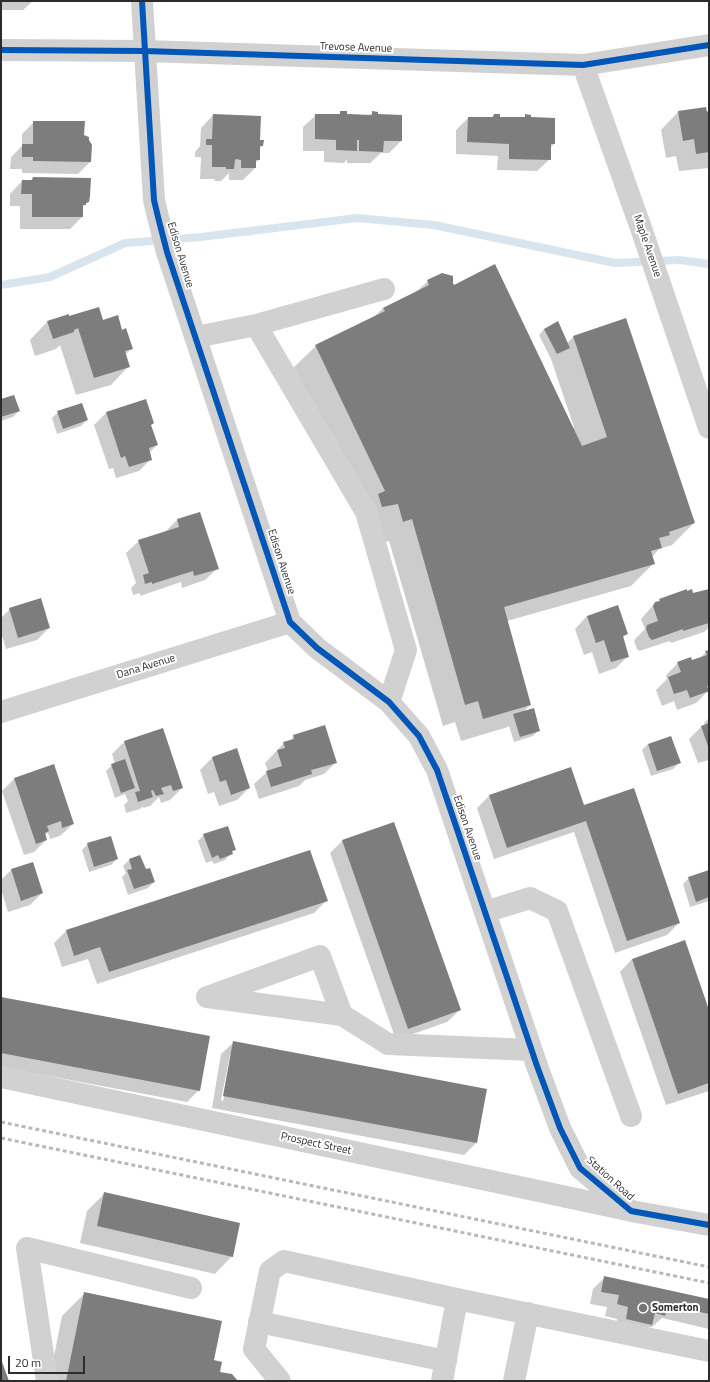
<!DOCTYPE html>
<style>
body{margin:0}
#map{position:relative;width:710px;height:1382px;overflow:hidden;background:#fff;font-family:"Titillium Web",sans-serif}
canvas{display:block}
.frame{position:absolute;inset:0;border:2px solid #2c2c2c;pointer-events:none}
.scale{position:absolute;left:8px;top:1356px;width:77px;height:18px;box-sizing:border-box;border:2px solid #2c2c2c;border-top:0;padding-left:5px;font-size:12px;line-height:14px;white-space:nowrap;color:#2c2c2c;-webkit-text-stroke:3px #fff;paint-order:stroke}
</style>
<div id="map">
<canvas width="710" height="1382"></canvas>
<div class="frame"></div>
<div class="scale">20 m</div>
</div>
<script>
const c = document.querySelector('canvas').getContext('2d');
c.lineJoin = 'round';
function fill(path, color) { c.fillStyle = color; c.fill(path, 'evenodd'); }
function trace(path, color, width, dash) { c.strokeStyle = color; c.lineWidth = width; c.lineCap = dash ? 'butt' : 'round'; c.setLineDash(dash || []); c.stroke(path); }
function write(font, color, halo, rows, align = 'center') {
  c.font = font + ' "Titillium Web",sans-serif'; c.lineWidth = 4; c.setLineDash([]); c.textBaseline = 'middle'; c.strokeStyle = halo; c.fillStyle = color; for (const [text, x, y, turn = 0] of rows) {
    c.save(); c.translate(x, y); c.rotate((+turn || 0) * Math.PI / 180); c.textAlign = isNaN(turn) ? turn : align; if (halo) c.strokeText(text, 0, 0); c.fillText(text, 0, 0); c.restore();
  }
}
const shadow = new Path2D(`
 M1,1H33L23,10H1Z
 M341,112L346,115H370L373,112L377,115L401,141L389,153H381L370,163H347V159L344,163L324,162V151H303V127L316,115H338Z
 M678,112L706,114L709,112V168L679,171L676,156L666,158L661,130Z
 M213,115L260,117L259,141L262,146L259,149V160L255,163V168L243,180H229V173L221,181H214L215,179H200L201,157H195V152L200,146L201,128Z
 M494,115L499,118H523L526,115L530,118L554,144L550,148V159L537,171L497,170L498,156L456,154V130L468,118H491Z
 M34,122L83,136L90,162L78,174L22,173V169H10L11,157L22,146V134Z
 M33,178L88,202L82,207V217L70,229H20V206H10V194L22,181H30Z
 M428,281L451,283L573,428L574,427L551,359L539,335L544,329L567,343L573,337L694,523L672,545L659,549L652,557L654,563L631,586L507,621L530,705L523,712L539,730L533,736L514,742L509,726L508,727L461,741L455,722L443,726L389,541L381,543L362,511L293,368L316,346L374,317L383,308L416,292Z
 M69,317L102,321L122,331L131,349L125,355L128,367L111,385L76,395L60,345L56,349L35,356L30,340L47,322Z
 M1,400L19,411L13,417L1,421Z
 M145,400L150,425L157,445L149,453L151,459L139,471L116,478L113,468L109,469L94,425L106,413Z
 M58,412L87,420L81,426L57,434L52,418Z
 M199,513L218,568L205,580L182,588L181,582L140,596V593L133,595L131,588L136,583L126,553L139,541L164,533L177,520Z
 M709,590V627L704,632L671,643L670,641L639,651L637,649L634,641L636,638L645,629L641,619L655,603L660,600Z
 M10,609L49,628L37,640L6,649L1,632V618Z
 M587,616L627,634L622,638L628,656L616,668L599,674L592,652L584,655L575,629Z
 M709,651V692L706,693L696,703L677,710L674,701L662,706L656,690L667,679L666,675L678,663L691,662L699,659L706,652Z
 M709,718V760L698,763L689,739L701,727L705,726L704,723Z
 M294,736L336,762L324,774L305,780L299,786L259,799L254,784L268,771L265,763L284,743L288,742Z
 M124,742L182,788L170,800L161,803L159,797L150,806L143,808V806L140,809L126,813L124,805L128,801L125,794L115,798L106,771L112,765L115,764L112,754Z
 M648,744L679,763L673,769L651,776L642,750Z
 M212,758L249,788L237,800L219,806L214,792L208,794L200,770Z
 M570,768L583,806L679,923L667,935L615,953L574,832L494,859L477,808L489,796Z
 M15,778L73,824L60,836L50,839L48,833L46,834L45,835L46,840L34,852L24,855L2,791Z
 M393,823L460,1010L447,1022L396,1040L330,853L342,841Z
 M204,835L235,849L225,860L214,864L212,861L206,863L198,841Z
 M88,844L117,859L111,865L89,872L82,850Z
 M310,851L326,901L314,913L97,984L88,959L62,967L54,943L66,931Z
 M129,860L145,871L154,882L148,888L128,895L122,877L126,873L123,866Z
 M33,863L42,893L30,905L8,912L1,889V880L11,870Z
 M709,871V901L690,907L683,884L689,878Z
 M632,959L709,1013V1091L666,1105L620,972Z
 M1,998L199,1090L187,1102L1,1067Z
 M234,1042L476,1143L464,1155L212,1108L221,1054ZM230,1055H232L223,1101L221,1100Z
 M104,1194L232,1256L215,1274L80,1243L87,1211Z
 M605,1277L709,1300V1329L662,1318L652,1327H649L639,1337L614,1331L617,1319L605,1316L607,1307L590,1304L593,1289Z
 M85,1293L213,1361L219,1372L237,1381H49L62,1316Z`);
const stream = new Path2D(`
 M1,285L50,277L125,243L201,237L357,218L434,225L615,263L679,260L709,264`);
const building = new Path2D(`
 M706,107L707,112L709,110V152L696,154L694,139L683,141L678,111Z
 M340,111H347V114L372,115V111L378,112V114L402,115V141H384L383,152L359,151V140H357V151L336,150V140L315,139V114H340Z
 M213,114L261,116L260,140H264L263,146H260V160H256V168H241V160L236,159L235,160L234,169H226V167H212V145H206V139H212Z
 M494,114H500V117H525V114L531,115V117L555,118V144H551V160L509,159V144L467,142L468,117H493Z
 M33,121H85L84,135L89,137V140L92,145L91,162L33,161V157H22V144H33Z
 M33,177L91,178L90,196L89,202L86,203V205H83V217H32V194H21L22,180H32Z
 M495,264L582,446L607,437L573,336L626,318L695,523L669,532L670,535L659,538L662,548L651,551L655,564L504,607L531,705L483,719L478,701L465,705L412,519L403,522L398,504L382,507L378,494L385,491L315,345L385,311L383,308L429,285L427,280L442,273L453,276V283L454,285Z
 M99,307L103,320L118,315L122,330L126,328L133,349L125,351L130,367L94,378L78,328L74,330V332L53,339L47,321L69,314V316Z
 M558,321L570,348L557,354L544,329Z
 M14,395L20,411L1,417V399Z
 M146,399L154,423L151,425L158,445L149,448L152,460L129,467L125,456L121,458L106,412Z
 M82,403L88,420L63,429L57,411Z
 M200,512L219,569L194,576L193,571L152,584V582L145,584L143,575L149,573L138,540L179,527L177,519Z
 M687,589V591L692,589L693,593L709,589V623L683,631V629L652,640L649,637L646,629L647,625L658,621L653,606L655,602L660,601L659,599Z
 M41,598L50,628L18,638L9,608Z
 M618,605L628,634L623,636L629,657L611,662L604,640L596,643L587,616Z
 M709,650V685L707,686L709,691L690,698L687,690L674,694L668,677L681,672L677,662L691,657L692,660L707,655L705,651Z
 M534,708L540,731L520,737L513,714Z
 M709,723V749L701,726Z
 M325,725L337,763L311,770L312,774L271,787L266,771L282,766L277,750L285,748L283,742L294,739L293,735Z
 M163,728L183,788L173,791L171,785L161,788L164,794L156,796L153,790L151,791L153,797L138,802L135,792L140,791L124,741Z
 M671,736L681,763L657,771L648,744Z
 M237,748L250,788L231,795L226,780L220,782L212,757Z
 M125,759L135,788L121,793L111,764Z
 M54,764L74,824L62,828L61,821L47,826L49,831L45,833L47,840L36,844L14,778Z
 M571,767L584,805L634,788L680,923L627,941L586,821L507,848L489,795Z
 M394,822L461,1010L408,1029L342,840Z
 M228,826L236,850L232,851L233,854L220,859L218,855L212,858L203,834Z
 M111,836L118,859L94,867L87,843Z
 M310,850L328,901L109,972L100,947L74,956L66,930Z
 M140,855L146,869L150,868L155,882L134,889L127,870L132,869L129,859Z
 M33,862L43,893L21,901L11,869Z
 M709,870V897L696,902L688,877Z
 M685,940L709,1010V1083L678,1094L632,959Z
 M1,997L210,1036L200,1091L1,1053Z
 M233,1041L487,1089L477,1143L223,1096Z
 M104,1192L240,1223L233,1257L97,1226Z
 M604,1276L709,1299V1314L668,1305L665,1316L655,1313L652,1325L626,1319L628,1307L617,1304L619,1295L601,1292Z
 M84,1292L222,1321L214,1360L222,1362L220,1372L232,1374L238,1381H66Z
 M1,1359L9,1381H1Z`);
const minor = new Path2D(`
 M142,1L154,200L158,217L167,252L290,622L317,648L389,702L419,736L437,770L537,1066L560,1128L580,1168L631,1211L709,1225
 M1,50L145,51L583,65L709,45
 M583,65L642,231L709,428
 M256,325L384,289
 M196,337L256,325L366,512L406,650L389,702
 M1,712L290,622
 M485,912L530,898L557,911L631,1116
 M210,996L320,956L342,1015
 M207,997L342,1015L388,1044L531,1050
 M1,1077L628,1210
 M259,1322L446,1361
 M47,1381L27,1248L191,1288
 M280,1381L254,1349L270,1271L284,1261L457,1299L709,1351
 M442,1381L457,1299
 M514,1381L528,1313`);
const rail = new Path2D(`
 M1,1122L709,1267
 M1,1138L709,1283`);
const cycleway = new Path2D(`
 M142,1L154,200L158,217L167,252L290,622L317,648L389,702L419,736L437,770L537,1066L560,1128L580,1168L631,1211L709,1225
 M1,50L145,51L583,65L709,45`);
const markers = [
 [643,1308,5,"#767676"]
];
const streetNames = [
 ["Trevose Avenue",356,48,2],
 ["Maple Avenue",647,246,71],
 ["Edison Avenue",180,255,73],
 ["Edison Avenue",281,562,72],
 ["Dana Avenue",146,667,-17],
 ["Edison Avenue",467,828,71],
 ["Prospect Street",316,1144,12],
 ["Station Road",610,1179,42]
];
const poiNames = [
 ["Somerton",652,1308]
];
fill(shadow, '#0003');
trace(stream, '#d8e5ee', 8);
fill(building, '#7d7d7d');
trace(minor, '#d1d1d1', 22);
trace(rail, '#b8b8b8', 3, [4, 3]);
trace(cycleway, '#0057b8', 6);
for (const [x, y, r, color] of markers) { const dot = new Path2D(); dot.arc(x, y, r, 0, 2 * Math.PI); c.fillStyle = color; c.fill(dot); trace(dot, '#fff', 1.5); }
write('11px', '#2c2c2c', '#fff', streetNames);
write('bold 11px', '#2c2c2c', '#fff', poiNames, 'left');
</script>
